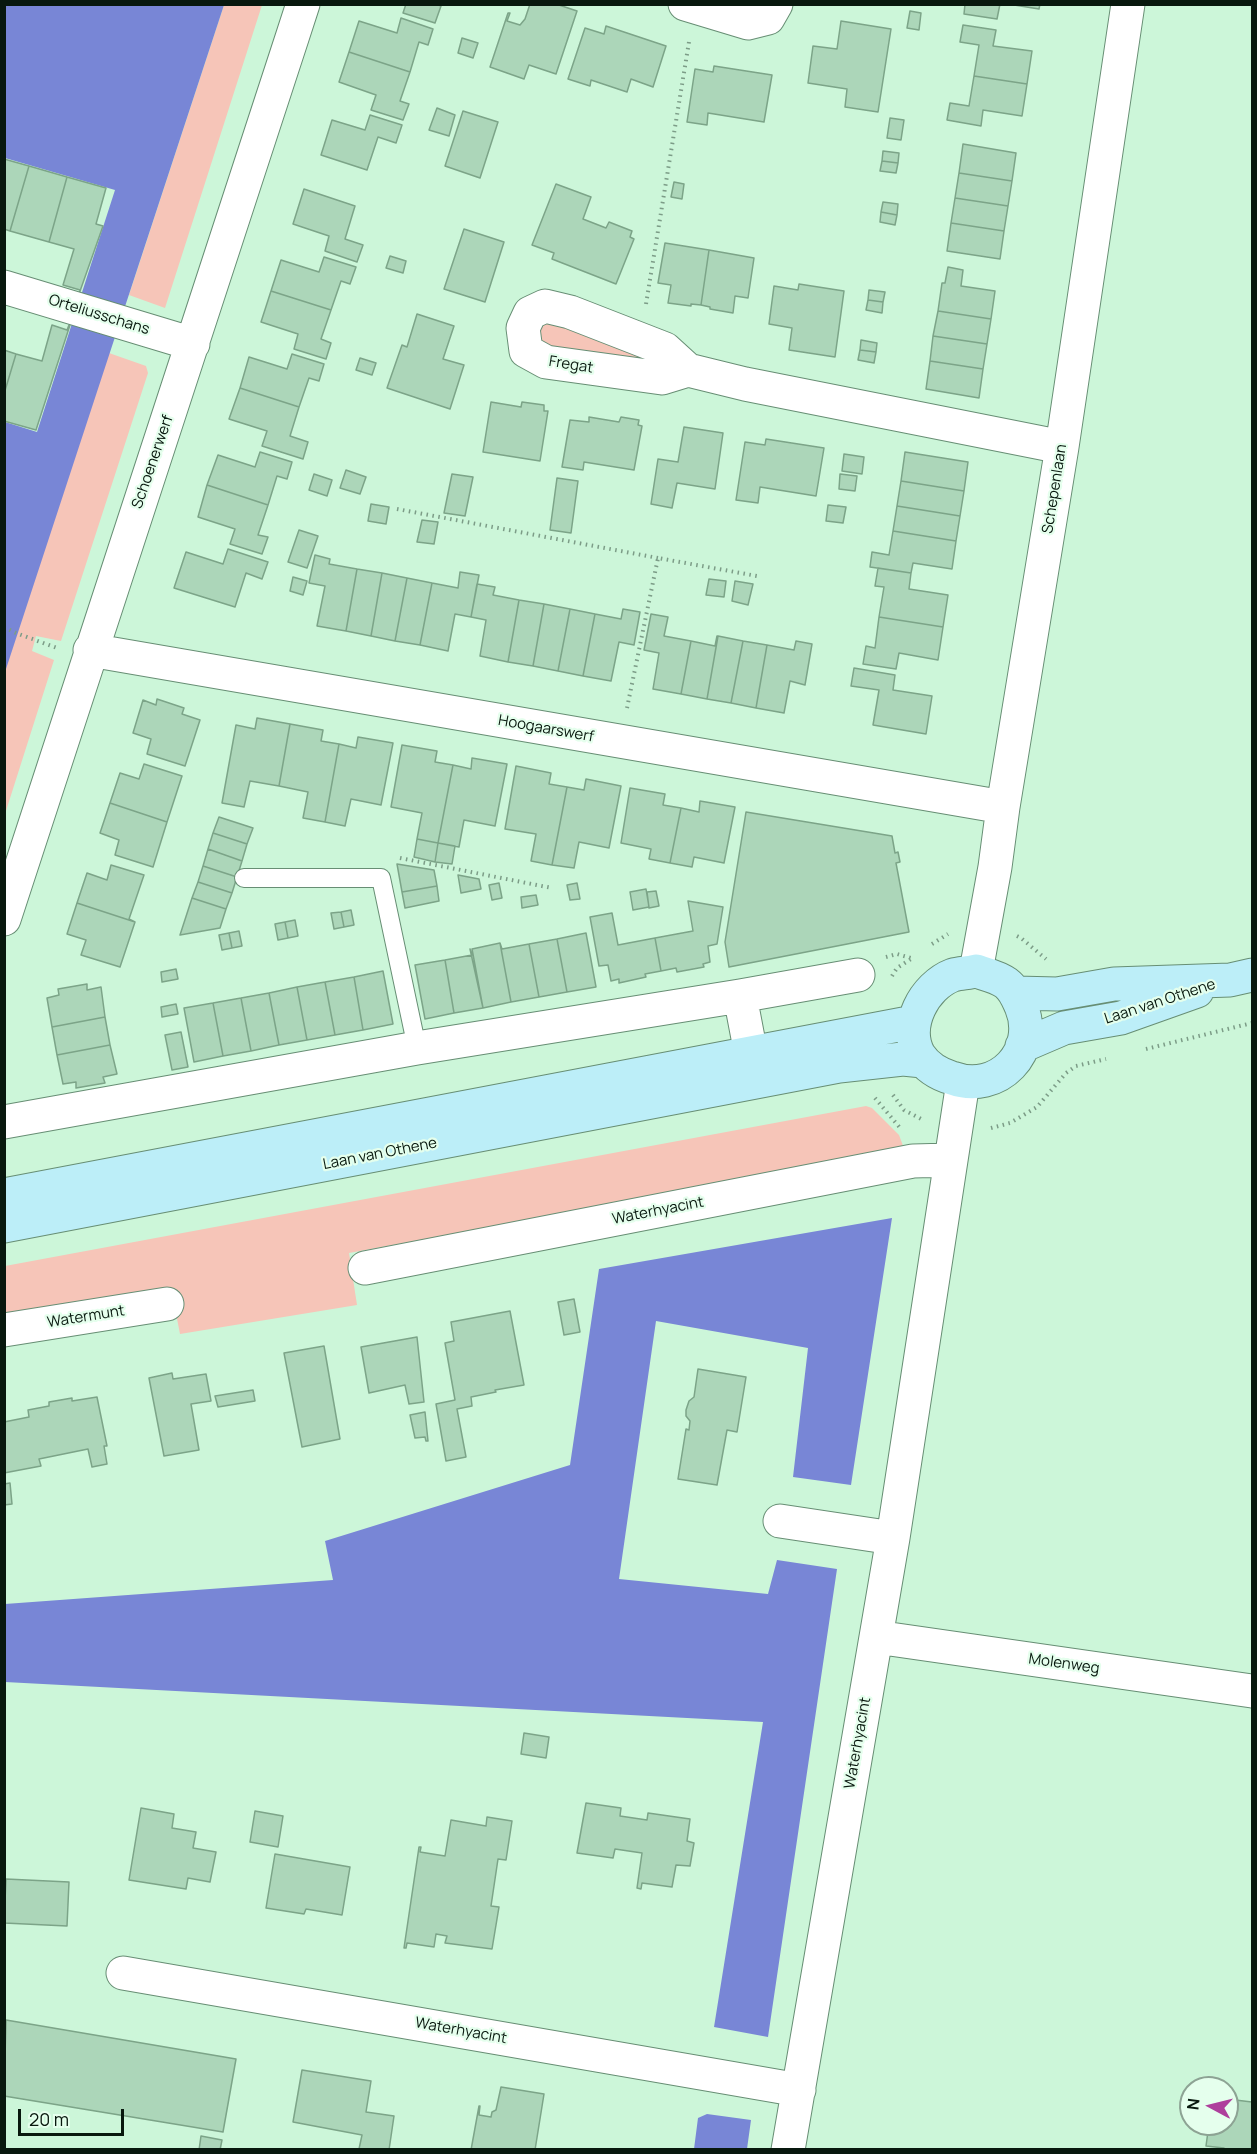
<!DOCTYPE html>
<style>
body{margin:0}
#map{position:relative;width:1257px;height:2154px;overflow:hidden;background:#ccf6d9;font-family:Manrope,sans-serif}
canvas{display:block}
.frame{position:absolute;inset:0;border:6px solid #08180e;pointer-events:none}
.north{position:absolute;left:1179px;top:2076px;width:60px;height:60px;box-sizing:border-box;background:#e5ffed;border:2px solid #8da394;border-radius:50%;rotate:277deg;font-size:16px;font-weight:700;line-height:24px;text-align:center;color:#08180e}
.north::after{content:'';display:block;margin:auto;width:21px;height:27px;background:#ae3f9c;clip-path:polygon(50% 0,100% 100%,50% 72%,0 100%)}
.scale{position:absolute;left:18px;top:2109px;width:106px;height:27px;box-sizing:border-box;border:3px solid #08180e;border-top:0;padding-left:8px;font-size:18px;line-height:21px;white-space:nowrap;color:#08180e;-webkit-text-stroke:4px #e5ffed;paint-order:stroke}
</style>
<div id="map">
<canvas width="1257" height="2154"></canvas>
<div class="frame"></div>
<div class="north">N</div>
<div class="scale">20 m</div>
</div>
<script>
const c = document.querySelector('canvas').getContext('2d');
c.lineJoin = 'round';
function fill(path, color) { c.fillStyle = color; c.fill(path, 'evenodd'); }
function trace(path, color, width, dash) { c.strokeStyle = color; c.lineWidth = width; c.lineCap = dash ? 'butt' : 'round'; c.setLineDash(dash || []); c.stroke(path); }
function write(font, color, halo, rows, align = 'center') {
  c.font = font + ' Manrope,sans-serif'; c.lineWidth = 4.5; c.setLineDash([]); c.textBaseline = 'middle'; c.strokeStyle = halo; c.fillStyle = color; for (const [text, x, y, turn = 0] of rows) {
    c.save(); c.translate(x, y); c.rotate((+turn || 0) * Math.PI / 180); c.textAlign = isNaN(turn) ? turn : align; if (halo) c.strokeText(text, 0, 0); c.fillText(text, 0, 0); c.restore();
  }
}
const green = new Path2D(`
 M224,5H262L165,308L129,295Z
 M554,319L662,366L545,348L536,342L541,321Z
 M109,353L146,366L148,373L61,641L36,636L32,651L54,660L5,814V670Z
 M866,1106L872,1108L899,1135L905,1151L349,1253L357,1305L180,1334L171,1288L5,1318V1266Z`);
const water = new Path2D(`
 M5,5H224L5,672V422L37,432L115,190L5,158Z
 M892,1218L851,1485L793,1477L808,1348L656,1321L619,1579L768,1594L777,1560L837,1569L768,2037L714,2027L763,1722L5,1682V1604L333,1580L325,1541L570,1465L599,1269Z
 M707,2114L751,2120L747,2149H694L698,2118Z`);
const building = new Path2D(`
 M406,4H436L441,6L435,23L403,13Z
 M530,4H556L577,11L556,74L529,65L524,79L490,67L508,13H510L507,21L520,25L525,19Z
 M965,4H1000L997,19L964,14Z
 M1008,4H1040L1039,9Z
 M910,11L921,13L919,30L907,28Z
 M401,18L433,29L428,45L419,42L410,72L349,52L359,21L397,33Z
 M841,21L891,29L878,112L845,107L847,89L808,83L813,46L837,49Z
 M963,25L996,30L993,46L1032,51L1027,84L974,76L979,45L960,42Z
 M606,26L666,46L653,87L631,79L627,92L591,80L590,86L568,79L585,28L604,34Z
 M462,38L478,43L473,58L458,53Z
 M349,52L410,72L400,101L409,104L403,120L371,110L376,95L339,82Z
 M714,66L772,75L764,122L708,113L707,125L687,122L695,69L713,72Z
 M974,76L1027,84L1022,116L983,110L981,126L947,120L950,103L969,106Z
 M437,108L455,115L449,136L429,130Z
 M463,111L498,122L480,178L445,166Z
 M370,115L402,125L396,143L378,137L367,170L321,155L332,120L365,130Z
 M890,118L904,120L901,140L887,138Z
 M963,144L1016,153L1012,181L959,173Z
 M883,151L899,153L898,163L882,161Z
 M4,159L29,166L10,231L4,229Z
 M882,161L898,163L896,173L880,171Z
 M29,166L67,177L49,242L10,231Z
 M959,173L1012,181L1008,206L955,198Z
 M67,177L106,188L96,224L103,226L79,294L80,290L63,285L74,249L49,242Z
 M674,182L684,184L682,199L671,197Z
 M556,184L591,197L583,219L606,228L609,222L632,231L630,237L634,239L616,284L552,259L554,253L532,245Z
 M304,189L355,206L345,239L363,245L357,262L325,251L329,236L293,224Z
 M955,198L1008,206L1004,231L951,223Z
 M883,202L898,204L897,215L881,212Z
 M881,212L897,215L895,225L880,222Z
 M951,223L1004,231L1000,259L947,251Z
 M464,229L504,242L485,302L444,289Z
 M665,243L709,250L701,305L691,304V306L668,303L671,285L658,283Z
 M709,250L754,258L748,298L735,296L733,313L710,309V307L701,305Z
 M390,256L406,261L403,273L386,268Z
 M324,257L356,267L350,284L341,281L331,310L271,291L281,260L319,272Z
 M948,267L963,270L961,286L995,291L991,319L938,311L942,283H945Z
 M799,284L844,291L835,357L789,350L792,328L769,324L774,286L798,290Z
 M869,290L885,292L883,302L868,300Z
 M271,291L331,310L321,339L331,343L326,359L294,349L298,334L261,322Z
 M868,300L883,302L882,313L866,310Z
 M938,311L991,319L987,344L933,336Z
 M417,314L454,326L443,359L464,365L450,409L387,388L402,345L407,347Z
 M52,325L67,330L69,325H70L36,430L4,421V394L16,354L42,361Z
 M933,336L987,344L983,369L930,361Z
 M861,340L877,343L876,352L860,350Z
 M4,350L16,354L4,394Z
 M860,350L876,352L874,363L858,360Z
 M292,354L324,364L319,381L309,378L299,407L240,388L249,357L287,369Z
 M360,358L376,363L372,375L356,370Z
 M930,361L983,369L979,398L926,389Z
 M240,388L299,407L290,436L308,442L303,459L262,446L267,431L229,419Z
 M491,402L521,407L522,402L544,405V411H548L540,461L483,452Z
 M589,417L619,422L621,417L639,420L638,425L642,426L634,470L584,462L583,470L562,467L570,420L589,422Z
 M684,427L723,433L715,489L677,483L672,508L651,504L658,459L678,462Z
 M766,439L824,448L816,496L760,487L758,503L736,500L745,442L765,445Z
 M260,452L292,462L287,479L277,476L268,505L207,485L218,455L255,467Z
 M905,452L968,462L964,491L901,481Z
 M844,454L864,457L862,474L842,471Z
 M346,470L366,477L360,494L340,488Z
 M314,474L332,480L327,496L309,490Z
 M452,474L473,477L465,516L444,513Z
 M840,474L857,476L855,491L839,489Z
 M557,478L578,481L571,533L550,530Z
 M901,481L964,491L960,516L897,506Z
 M207,485L268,505L258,535L268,537L262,554L230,544L235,529L198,517Z
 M371,504L389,507L386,524L368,521Z
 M828,505L846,507L843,523L826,521Z
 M897,506L960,516L956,541L893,531Z
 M422,520L438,522L434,544L417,542Z
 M299,530L318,536L307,568L288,562Z
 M893,531L956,541L952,569L913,563L911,573L870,567L872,552L889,555Z
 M228,549L268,562L262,579L246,573L235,607L174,588L186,552L223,564Z
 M315,555L330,559L329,564L357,569L346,631L317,626L325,586L309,583Z
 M878,568L911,573L909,589L948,595L943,627L879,617L884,587L875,586Z
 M357,569L382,573L371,636L346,631Z
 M460,572L479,575L471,617L455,614L448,651L420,645L432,583L458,588Z
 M382,573L407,578L395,641L371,636Z
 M293,577L307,581L303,595L290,591Z
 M407,578L432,583L420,645L395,641Z
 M709,579L726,581L724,597L706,595Z
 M735,581L753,584L748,605L732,601Z
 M477,584L495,587L493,595L519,600L508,662L480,656L486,620L471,617Z
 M519,600L544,604L533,666L508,662Z
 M544,604L570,609L558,671L533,666Z
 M570,609L595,614L583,676L558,671Z
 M623,609L640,612L634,645L619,642L611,681L583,676L595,614L621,619Z
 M651,614L668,617L664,636L691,641L681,694L653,689L659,653L644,650Z
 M879,617L943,627L938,660L899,653L896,669L863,664L866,646L875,648Z
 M717,636H718L707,699L681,694L691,641L715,646Z
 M718,636L743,641L731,703L707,699Z
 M743,641L767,645L756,708L731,703Z
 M796,641L812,644L805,685L790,681L784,713L756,708L767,645L794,650Z
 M854,668L895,675L893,690L932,696L926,734L873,725L879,690L851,686Z
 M157,699L184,708L182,714L200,720L185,766L147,754L151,739L133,733L143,700L156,705Z
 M257,718L290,724L279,786L250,781L244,807L222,803L236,725L255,729Z
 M290,724L323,730L321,741L339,744L325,822L303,818L308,792L279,786Z
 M358,737L393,743L381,805L351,799L345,826L325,822L339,744L356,748Z
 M402,745L437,751L435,762L453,765L438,843L417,839L422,813L391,807Z
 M472,758L507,764L495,826L464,820L459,847L438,843L453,765L471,769Z
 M144,764L182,776L167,822L110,803L120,773L139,779Z
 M516,766L551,773L549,784L567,787L552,865L531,861L536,834L505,829Z
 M586,779L621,786L609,848L579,842L574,868L552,865L567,787L584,790Z
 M630,788L665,794L663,805L681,808L670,863L649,859L651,849L621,843Z
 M700,801L735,807L724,863L694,857L692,867L670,863L681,808L699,812Z
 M110,803L167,822L153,867L115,855L119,840L100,833Z
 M746,812L892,836L895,853L898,852L900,862L896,863L909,932L729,967L725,942Z
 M219,817L253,828L247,844L213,833Z
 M213,833L247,844L242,861L208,849Z
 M417,839L438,843L435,862L414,857Z
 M438,843L455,846L452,864L435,862Z
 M208,849L242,861L237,877L203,866Z
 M397,864L434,870L437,886L402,892Z
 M111,865L144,875L129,919L135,922L77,903L87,873L107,880Z
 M203,866L237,877L232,893L198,882Z
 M458,875L479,879L481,889L461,893Z
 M198,882L232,893L226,909L192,898Z
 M499,883L502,898L492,900L489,885Z
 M577,883L580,899L570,900L567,885Z
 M437,886L439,901L405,908L402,892Z
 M646,889L649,907L633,910L630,892Z
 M656,891L659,906L649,908L647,892Z
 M536,895L538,905L522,908L521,897Z
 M192,898L226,909L220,928L180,935Z
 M688,901L723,907L717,944L708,946L710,962L703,964L704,967L677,972L676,968L661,971L655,938L693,931Z
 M77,903L135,922L120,967L81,955L86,940L67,934Z
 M351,910L354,925L344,927L341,912Z
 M341,912L344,927L334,929L331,913Z
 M612,913L618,945L655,938L661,971L645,974L646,977L619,983V979L611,981L608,965L599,966L590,917Z
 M295,920L298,936L288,938L285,922Z
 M285,922L288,938L278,940L275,924Z
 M239,931L242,946L232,948L229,933Z
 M229,933L232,948L222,950L219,935Z
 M586,933L596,987L567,992L557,939Z
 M557,939L567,992L539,997L529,944Z
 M500,943L502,949L529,944L539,997L511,1002Z
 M500,943L511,1002L483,1008L472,949Z
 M470,949L483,1008L454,1013L445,960L472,955Z
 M445,960L454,1013L425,1019L415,965Z
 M176,969L178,979L162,982L161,972Z
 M383,971L393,1024L363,1030L354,977Z
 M354,977L363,1030L335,1035L325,982Z
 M325,982L335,1035L307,1040L297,987Z
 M87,984V990L101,987L105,1017L52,1027L47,998L59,995L58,989Z
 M297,987L307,1040L279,1045L269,993Z
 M269,993L279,1045L251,1051L241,998Z
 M241,998L251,1051L223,1056L213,1003Z
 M213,1003L223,1056L194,1062L184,1008Z
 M176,1004L178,1014L162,1017L161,1007Z
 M105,1017L110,1045L57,1055L52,1027Z
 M181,1032L188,1067L172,1070L165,1035Z
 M110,1045L117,1074L103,1077L105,1083L76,1088V1082L63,1084L57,1055Z
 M574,1299L580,1332L564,1335L558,1302Z
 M510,1311L524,1385L495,1390L496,1392L471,1397L472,1406L457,1409L466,1457L446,1461L436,1404L455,1400L445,1343L454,1341L451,1322Z
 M417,1337L424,1402L409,1404L405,1385L369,1393L361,1347Z
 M324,1346L340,1439L302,1447L284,1353Z
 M698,1369L746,1377L737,1432L727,1430L717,1485L678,1479L686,1429L689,1430L690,1421L686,1416V1410L689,1401L694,1397Z
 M172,1373L173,1379L206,1374L211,1401L191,1404L199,1450L164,1456L149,1378Z
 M253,1390L255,1401L218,1407L215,1396Z
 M97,1397L107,1446H104L107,1464L92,1467L88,1449L39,1459L41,1466L4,1473V1422L29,1417L28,1410L49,1406V1402L72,1398V1401Z
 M425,1412L428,1441H426L425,1437L415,1438L410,1415Z
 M10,1483L12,1504L4,1505V1484Z
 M524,1733L549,1737L546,1758L521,1754Z
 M586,1803L621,1808L620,1816L647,1820L648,1813L690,1819L687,1841L694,1843L690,1866L676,1865L672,1887L642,1883L641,1889L637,1888L642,1853L615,1849L613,1858L577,1853Z
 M141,1808L174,1814L172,1828L196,1832L193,1848L216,1852L210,1882L188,1878L186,1889L129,1880Z
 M255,1811L283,1816L278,1847L250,1842Z
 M487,1817L512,1821L506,1860L498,1859L491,1906L499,1907L492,1949L445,1943L447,1936L436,1934L434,1947L407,1943L406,1948H404L419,1847H421L420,1852L445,1856L451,1820L486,1826Z
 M275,1854L350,1867L342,1915L306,1909L304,1914L266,1908Z
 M6,1879L69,1882L67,1926L4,1923Z
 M6,2020L236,2059L223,2132L4,2096Z
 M302,2070L371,2081L366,2112L394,2116L389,2150L359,2149L362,2135L293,2122Z
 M501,2087L544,2094L535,2150H471L479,2106H480L479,2115L491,2117L492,2112L496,2110Z
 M1227,2099L1252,2102V2150H1224V2148L1206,2146L1209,2124H1227Z
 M201,2136L222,2140L220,2150H199Z`);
const path = new Path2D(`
 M646,304L689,42
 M397,509L658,558
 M4,627L16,633L57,648
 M627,708L658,558L757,576
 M400,858L552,888
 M1017,936L1021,938L1046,959
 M932,944L948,934
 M886,957L897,954L911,958
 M892,976L897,968L911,959
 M1146,1049L1252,1023
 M893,1095L904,1110L923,1120
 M875,1098L901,1129
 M991,1128L1010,1123L1037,1107L1066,1073L1076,1066L1106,1059`);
const lane = new Path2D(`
 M244,878H381L417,1048`);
const street = new Path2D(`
 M685,4L748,23L768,18L776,4
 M4,287L193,344
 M688,370L665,349L570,312L545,306L530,313L523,328L526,351L546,362L662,378L688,370L745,384L1062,447
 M90,650L1003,807
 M4,919C102,613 204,309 303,4
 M976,971L995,867L1003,807L1062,447L1128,4
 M740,996L756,1080
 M4,1122L417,1048L740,996L858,975
 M365,1268L913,1161L950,1160
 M4,1330L167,1304
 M780,1521L893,1538
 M876,1637L1252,1691
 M123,1973L799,2090
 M788,2150L893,1538L963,1082`);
const secondary = new Path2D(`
 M976,971C985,974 998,977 1006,983C1014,989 1017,997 1021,1006C1040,1051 998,1095 952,1078C938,1074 927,1067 919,1055C903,1026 924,986 953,975C960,973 969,973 976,971Z
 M1016,993L1057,994L1114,984L1230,980L1252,975
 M1022,1046L1064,1028L1121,1018L1197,991
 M4,1195L914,1022
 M4,1226L839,1066L903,1059L923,1061`);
const streetNames = [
 ["Orteliusschans",99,315,17],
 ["Fregat",571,365,9],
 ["Schoenerwerf",153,462,-71],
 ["Schepenlaan",1055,489,-81],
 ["Hoogaarswerf",546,729,10],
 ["Laan van Othene",1160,1002,-18],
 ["Laan van Othene",380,1154,-11],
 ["Waterhyacint",658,1211,-11],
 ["Watermunt",86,1317,-9],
 ["Molenweg",1064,1664,8],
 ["Waterhyacint",858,1743,-80],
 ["Waterhyacint",461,2031,10]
];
fill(green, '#f6c5b8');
fill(water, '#7886d6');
fill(building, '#acd6b9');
trace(building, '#7ca488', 1.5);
trace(lane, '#678e74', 20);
trace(street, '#678e74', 35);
trace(secondary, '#678e74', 35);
trace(path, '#7c9c87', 4, [1.5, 4.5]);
trace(lane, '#fff', 18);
trace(street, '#fff', 33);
trace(secondary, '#bceef8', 33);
write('15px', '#08180e', '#e5ffed', streetNames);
</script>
